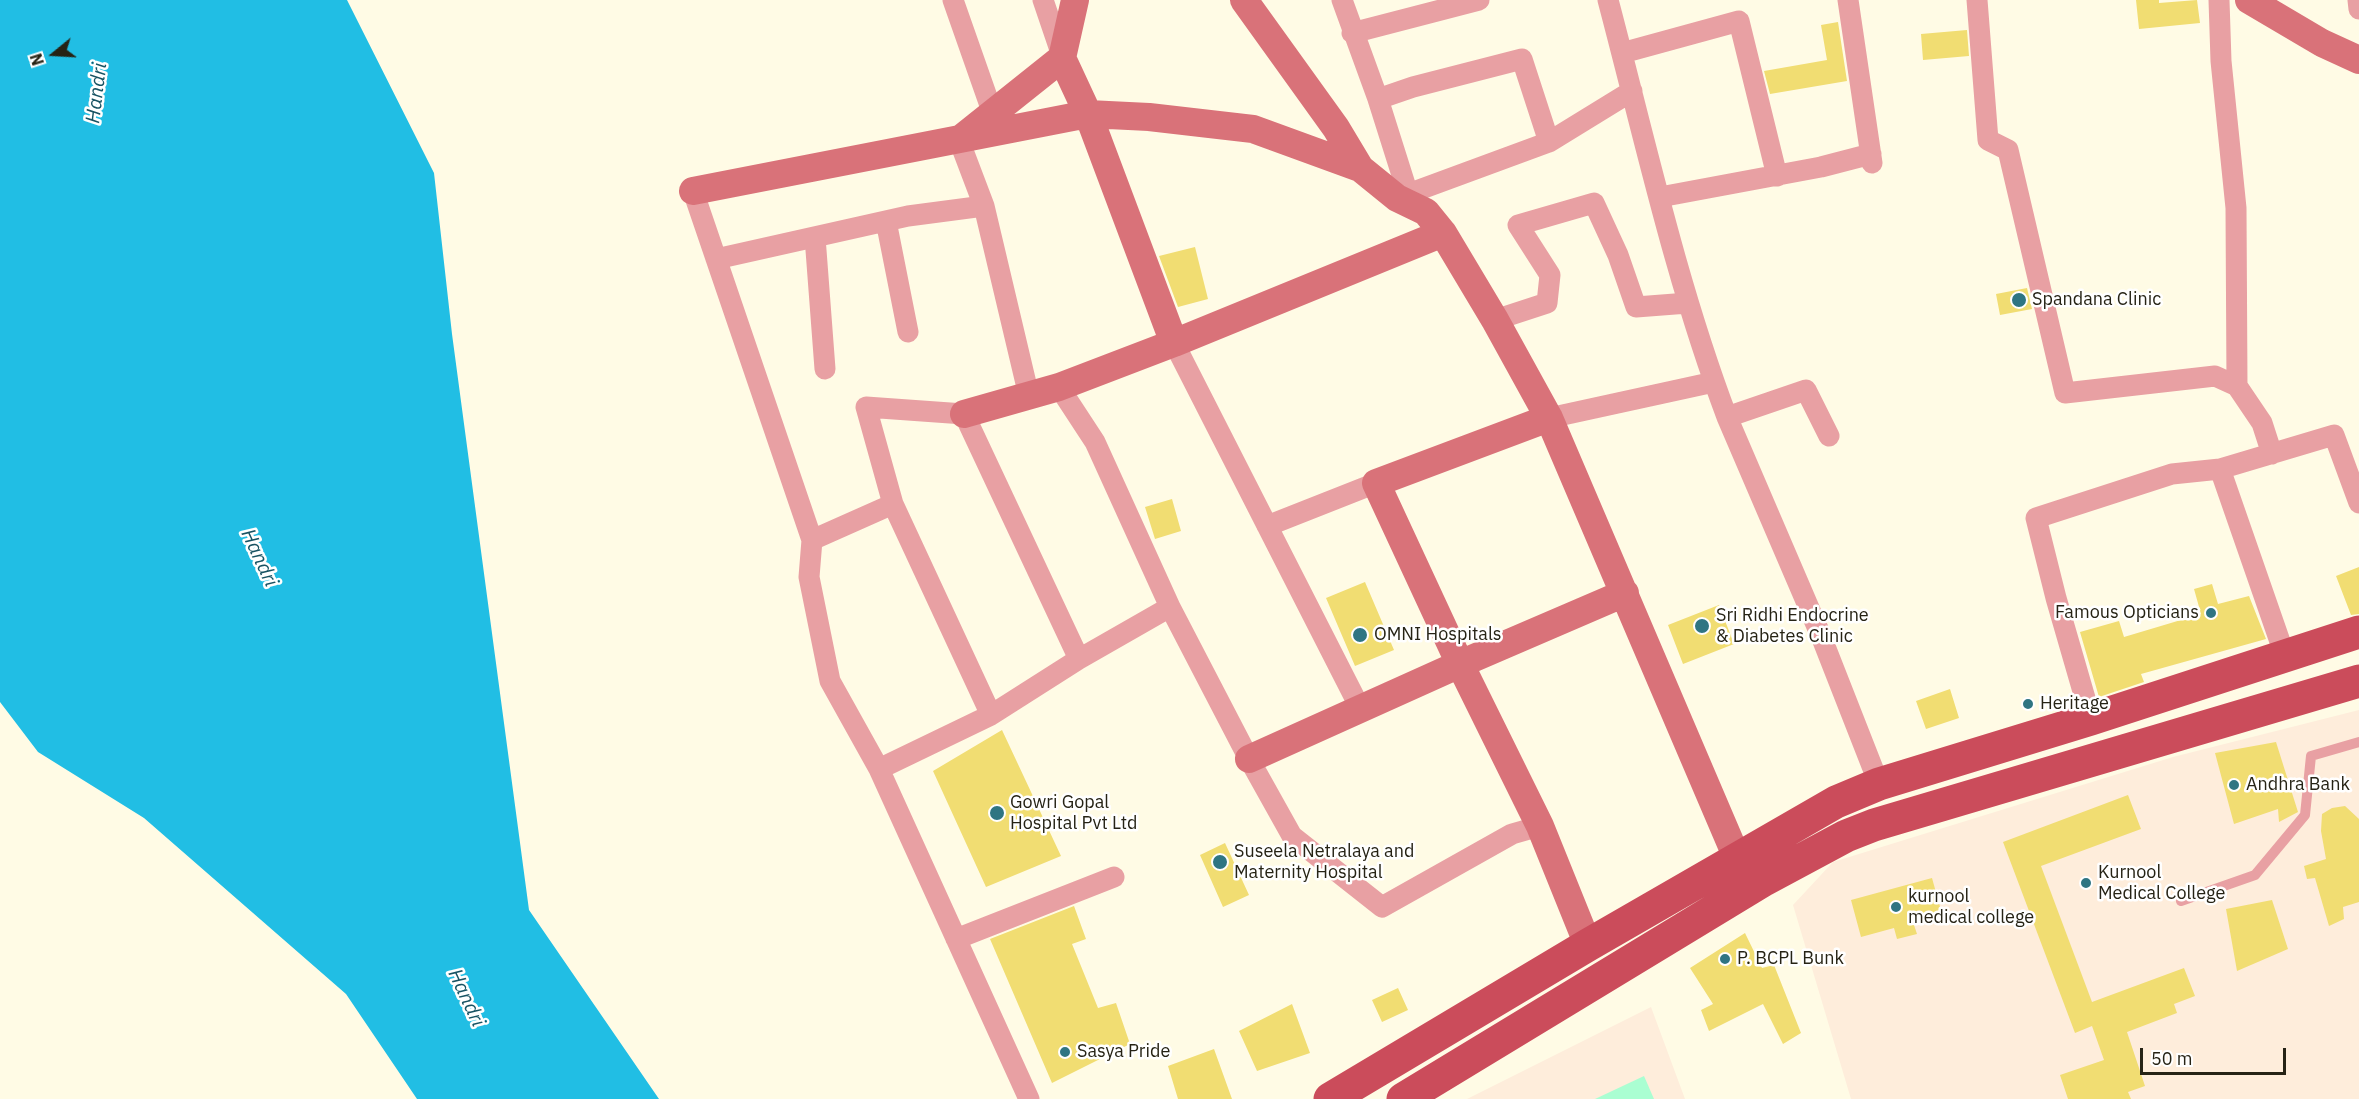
<!DOCTYPE html>
<style>
body{margin:0}
#map{position:relative;width:2359px;height:1099px;overflow:hidden;background:#fffbe5;font-family:"IBM Plex Sans",sans-serif}
canvas{display:block}
.north{position:absolute;left:24px;top:24px;width:60px;height:60px;-webkit-text-stroke:4px #fff;paint-order:stroke;rotate:252deg;font-size:16px;font-weight:700;line-height:24px;text-align:center;color:#262315}
.north::after{content:'';display:block;margin:auto;width:21px;height:27px;background:#262315;clip-path:polygon(50% 0,100% 100%,50% 72%,0 100%)}
.scale{position:absolute;left:2140px;top:1048px;width:146px;height:27px;box-sizing:border-box;border:3px solid #262315;border-top:0;padding-left:8px;font-size:18px;line-height:21px;white-space:nowrap;color:#262315;-webkit-text-stroke:4px #fff;paint-order:stroke}
</style>
<div id="map">
<canvas width="2359" height="1099"></canvas>
<div class="north">N</div>
<div class="scale">50 m</div>
</div>
<script>
const c = document.querySelector('canvas').getContext('2d');
c.lineJoin = 'round';
function fill(path, color) { c.fillStyle = color; c.fill(path, 'evenodd'); }
function trace(path, color, width, dash) { c.strokeStyle = color; c.lineWidth = width; c.lineCap = dash ? 'butt' : 'round'; c.setLineDash(dash || []); c.stroke(path); }
function write(font, color, halo, rows, align = 'center') {
  c.font = font + ' "IBM Plex Sans",sans-serif'; c.lineWidth = 5; c.setLineDash([]); c.textBaseline = 'middle'; c.strokeStyle = halo; c.fillStyle = color; for (const [text, x, y, turn = 0] of rows) {
    c.save(); c.translate(x, y); c.rotate((+turn || 0) * Math.PI / 180); c.textAlign = isNaN(turn) ? turn : align; if (halo) c.strokeText(text, 0, 0); c.fillText(text, 0, 0); c.restore();
  }
}
const education = new Path2D(`
 M2359,710V1099H1851L1793,905L1833,862L2173,757Z
 M1651,1007L1685,1099H1467Z`);
const green = new Path2D(`
 M1644,1076L1654,1099H1595Z`);
const water = new Path2D(`
 M0,0H347L434,173L452,334L529,910L659,1099H417L346,994L144,818L38,752L0,702Z`);
const building = new Path2D(`
 M2136,0H2159V3L2197,0L2200,23L2139,29Z
 M1838,22L1847,81L1770,94L1764,71L1827,60L1821,25Z
 M1967,30L1969,56L1923,60L1921,34Z
 M1195,247L1208,299L1178,307L1159,256Z
 M2027,288L2032,309L2000,315L1996,294Z
 M1172,499L1181,531L1155,539L1145,507Z
 M2359,567V614L2351,615L2336,576Z
 M1365,582L1394,650L1355,666L1326,598Z
 M2212,584L2218,604L2249,596L2266,639L2141,674L2144,682L2099,697L2080,632L2119,621L2124,637L2201,614L2194,589Z
 M1719,605L1734,644L1683,664L1668,625Z
 M1950,689L1959,718L1926,729L1916,701Z
 M1002,730L1061,856L986,887L933,771Z
 M2276,742L2298,812L2279,822L2278,809L2234,824L2215,753Z
 M2128,795L2141,829L2041,866L2092,1002L2184,968L2195,996L2174,1004L2177,1013L2127,1032L2145,1086L2128,1092L2131,1099H2068L2060,1075L2104,1060L2092,1026L2075,1033L2003,842Z
 M2345,806L2359,819V902L2343,907L2344,919L2329,926L2315,878L2307,879L2304,866L2326,859L2321,831L2322,814L2332,808Z
 M1225,843L1249,895L1223,907L1200,855Z
 M1932,878L1942,914L1913,922L1917,934L1897,939L1894,928L1861,937L1851,900Z
 M2272,900L2288,949L2237,971L2226,909Z
 M1074,906L1086,939L1072,944L1098,1008L1116,1003L1130,1044L1052,1083L990,939Z
 M1745,933L1762,968L1774,965L1801,1033L1783,1044L1763,1004L1709,1031L1701,1010L1713,1004L1690,968Z
 M1398,988L1408,1010L1382,1022L1372,1000Z
 M1292,1004L1310,1053L1257,1071L1239,1031Z
 M1214,1049L1232,1099H1178L1168,1066Z`);
const lane = new Path2D(`
 M2181,901L2255,875L2305,815L2311,756L2359,742`);
const street = new Path2D(`
 M953,0L993,114
 M1043,0L1062,56
 M1342,0L1378,99L1408,194
 M1608,0C1645,140 1676,282 1727,417L1821,636L1879,784
 M1848,0L1872,163
 M1977,0L1988,140L2008,150L2065,393L2215,376L2237,386L2262,423L2272,454
 M2219,0L2221,61L2236,208L2237,386
 M2358,0L2359,9
 M1352,33L1479,0
 M1622,53L1739,21L1777,176
 M1378,99L1413,87L1522,59L1549,142
 M959,140L984,206L1029,396
 M693,191L812,540L809,577L830,681L879,769L1029,1099
 M1660,197L1821,167L1871,154
 M1397,198L1549,142L1632,91
 M886,221L908,332
 M815,237L825,369
 M716,259L908,216L984,206
 M1495,320L1547,303L1550,275L1518,225L1594,203L1618,255L1636,307L1688,303
 M1174,343L1360,708
 M1059,387L1095,442L1170,607L1249,759L1292,836L1382,907L1512,834L1540,826
 M1727,417L1806,390L1829,436
 M1549,418L1714,382
 M2220,469L2334,435L2359,503
 M893,504L991,715
 M1267,526L1376,483
 M812,540L893,504L866,407L964,414L1079,659
 M2091,719L2056,598L2036,518L2172,474L2220,469L2285,656
 M879,769L991,715L1079,659L1170,607
 M956,939L1114,877`);
const secondary = new Path2D(`
 M1244,0L1336,128L1360,168L1397,198L1426,212L1443,233L1495,320L1549,418L1737,858
 M2249,0L2322,43L2359,60
 M1062,58L1088,114L1174,343
 M963,137L1062,58L1075,0
 M693,191L1088,114L1149,117L1253,129L1360,168
 M964,414L1059,387L1174,343L1443,233
 M1549,418L1376,483L1460,664L1540,826L1588,945
 M1249,759L1460,664L1625,593`);
const primary = new Path2D(`
 M1330,1099L1588,945L1836,802L1879,784L2091,719L2359,632
 M1403,1099L1764,880L1846,836L1874,825L2359,681`);
const markers = [
 [2019,300,8,"#2f7582"],
 [2211,613,6,"#2f7582"],
 [1702,626,8,"#2f7582"],
 [1360,635,8,"#2f7582"],
 [2028,704,6,"#2f7582"],
 [2234,785,6,"#2f7582"],
 [997,813,8,"#2f7582"],
 [1220,862,8,"#2f7582"],
 [2086,883,6,"#2f7582"],
 [1896,907,6,"#2f7582"],
 [1725,959,6,"#2f7582"],
 [1065,1052,6,"#2f7582"]
];
const poiNames = [
 ["Spandana Clinic",2032,300],
 ["Famous Opticians",2199,613,"right"],
 ["Sri Ridhi Endocrine",1716,616],
 ["& Diabetes Clinic",1716,637],
 ["OMNI Hospitals",1374,635],
 ["Heritage",2040,704],
 ["Andhra Bank",2246,785],
 ["Gowri Gopal",1010,803],
 ["Hospital Pvt Ltd",1010,824],
 ["Suseela Netralaya and",1234,852],
 ["Maternity Hospital",1234,873],
 ["Kurnool",2098,873],
 ["Medical College",2098,894],
 ["kurnool",1908,897],
 ["medical college",1908,918],
 ["P. BCPL Bunk",1737,959],
 ["Sasya Pride",1077,1052]
];
const waterNames = [
 ["Handri",97,93,-83],
 ["Handri",259,558,65],
 ["Handri",466,998,65]
];
fill(education, '#feeddb');
fill(green, '#aafed2');
fill(water, '#21bee4');
fill(building, '#f1dd72');
trace(lane, '#e8a0a3', 10);
trace(street, '#e8a0a3', 21);
trace(secondary, '#d97279', 28);
trace(primary, '#cb4c5b', 33);
for (const [x, y, r, color] of markers) { const dot = new Path2D(); dot.arc(x, y, r, 0, 2 * Math.PI); c.fillStyle = color; c.fill(dot); trace(dot, '#fff', 2); }
write('18px', '#262315', '#fff', poiNames, 'left');
write('italic 20px', '#185363', '#fff', waterNames);
</script>
